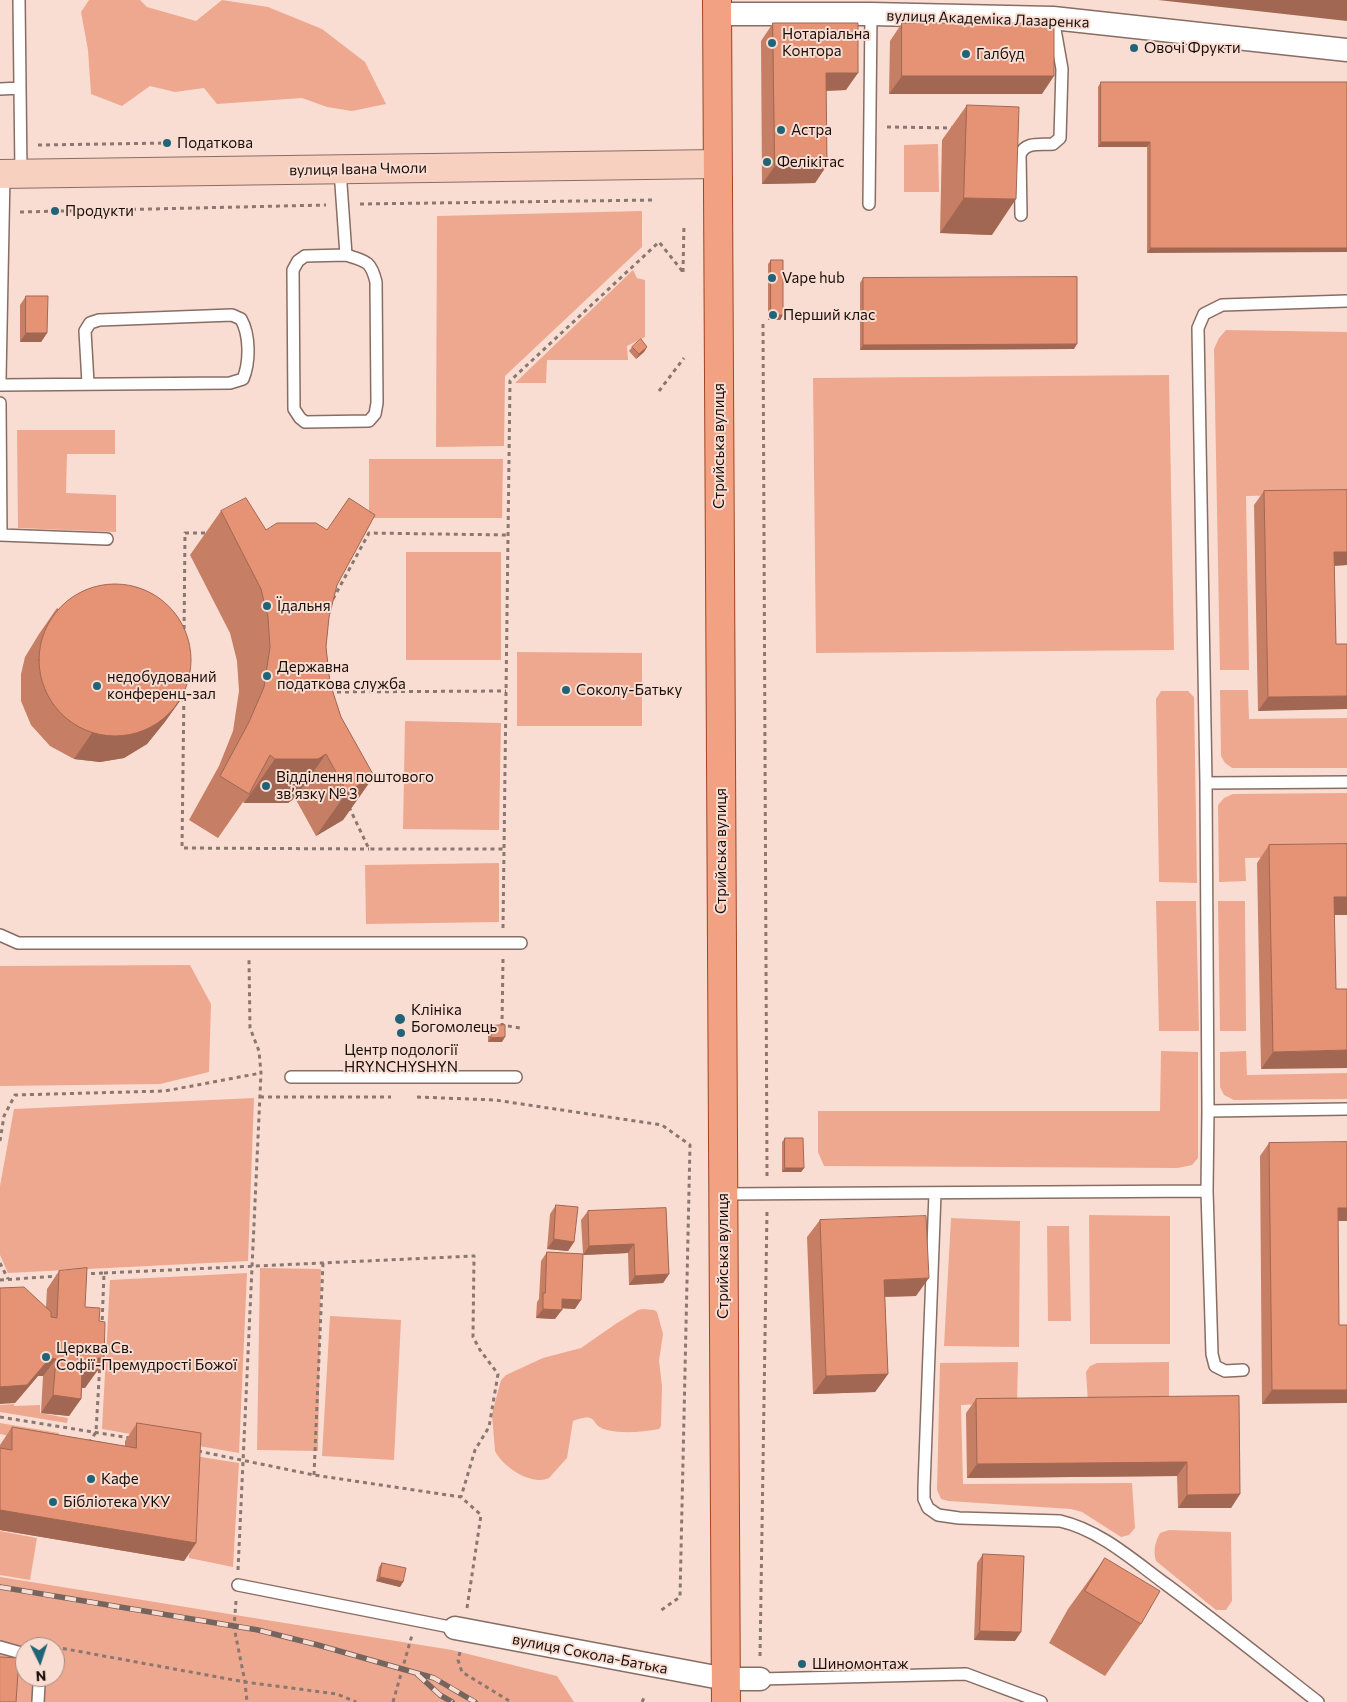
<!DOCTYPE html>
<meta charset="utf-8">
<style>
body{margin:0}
#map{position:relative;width:1347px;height:1702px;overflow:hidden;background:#faddd2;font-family:Commissioner,sans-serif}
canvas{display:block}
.north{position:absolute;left:15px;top:1637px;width:50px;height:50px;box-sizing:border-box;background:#faddd2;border:1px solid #a08b82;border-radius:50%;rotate:176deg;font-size:14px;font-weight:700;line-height:20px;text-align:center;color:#180f0b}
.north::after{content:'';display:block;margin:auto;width:18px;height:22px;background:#216477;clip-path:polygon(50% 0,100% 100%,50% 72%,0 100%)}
</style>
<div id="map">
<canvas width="1347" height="1702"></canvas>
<div class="north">N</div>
</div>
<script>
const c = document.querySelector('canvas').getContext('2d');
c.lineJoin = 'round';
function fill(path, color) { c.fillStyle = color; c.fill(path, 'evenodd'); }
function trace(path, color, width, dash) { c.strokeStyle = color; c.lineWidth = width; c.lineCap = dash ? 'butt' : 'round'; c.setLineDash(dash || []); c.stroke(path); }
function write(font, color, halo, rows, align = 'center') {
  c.font = font + ' Commissioner,sans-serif'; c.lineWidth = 4; c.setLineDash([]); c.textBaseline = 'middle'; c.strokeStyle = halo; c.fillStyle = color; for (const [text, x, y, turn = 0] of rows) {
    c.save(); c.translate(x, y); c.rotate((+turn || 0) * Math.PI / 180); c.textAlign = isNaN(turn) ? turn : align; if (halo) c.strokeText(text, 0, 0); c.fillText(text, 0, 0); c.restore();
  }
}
const green = new Path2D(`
 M89,0H140L147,7L196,21L222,0L268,7L322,29L365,62L386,104L352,111L327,107L302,98L217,104L204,88L175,92L150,86L122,106L91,94L88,50L81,12Z
 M938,144L939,192H904V145Z
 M642,211V247L505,376L504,446L436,447L437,216Z
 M633,270L637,278L645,280V337L627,346L628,360H547L546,383H515Z
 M1226,330L1347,332V494L1246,496L1249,670H1220L1214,349L1219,338Z
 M1169,375L1174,650L816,653L813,378Z
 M17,430H115V454H67L66,493L116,495V532L18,528Z
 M369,459H503L502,518H369Z
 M406,552H501V660H406Z
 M517,652L642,653V726H517Z
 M1220,690H1248L1249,719L1347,718V768H1232L1225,763L1221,756Z
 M1161,691H1188L1194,697L1197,883L1159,882L1156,699Z
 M405,721L501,723L499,830L403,829Z
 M1347,793V856L1245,858L1246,881L1219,882L1218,805L1224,798L1233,794Z
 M499,863V922L366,924L365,865Z
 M1156,901H1196L1199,1031H1159Z
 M1218,901H1245L1246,1031H1220Z
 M190,965L211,1004L209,1072L160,1084L0,1086V966Z
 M1161,1051L1198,1052V1158L1192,1165L1178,1168L824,1166L818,1152V1111H1160Z
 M1246,1051L1247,1075L1347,1073V1099L1234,1100L1224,1095L1220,1087V1052Z
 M254,1098L248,1261L8,1273L0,1255V1186L14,1109Z
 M1089,1215L1170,1216V1344H1090Z
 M951,1218L1020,1221L1019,1347L944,1346Z
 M1047,1226H1069L1071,1321H1048Z
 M260,1268L321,1269L318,1451L257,1450Z
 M247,1273L239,1453L102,1429L110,1280Z
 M643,1309L654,1310L657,1312L663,1334L659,1361L662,1386L661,1426L659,1429C643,1432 623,1434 607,1430C588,1426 601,1411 573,1421L567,1458L549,1478C531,1486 503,1467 495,1451L492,1414L501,1380L506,1375L543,1358L581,1348L617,1323L638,1310Z
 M330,1316L401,1320L394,1460L322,1456Z
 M1018,1362L1017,1402L961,1405L963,1484L1132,1483L1135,1528L1129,1535L1121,1537L1082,1512L1071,1509L948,1501L941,1499L937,1490L940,1363Z
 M1169,1362V1402H1088L1086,1372L1090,1366L1097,1363Z
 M14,1404V1406L40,1405V1413L68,1418L67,1423L0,1412V1405Z
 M0,1423L59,1433L58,1445L0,1434Z
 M195,1456L239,1463L233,1567L189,1558Z
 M1169,1530L1231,1532L1232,1601L1226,1610H1216L1156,1561C1153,1550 1155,1543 1160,1533Z
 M0,1531L37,1538L30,1580L0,1575Z
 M0,1577L452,1650L557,1676L574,1702H0ZM25,1647H55V1677H25Z`);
const path = new Path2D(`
 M887,127L953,128
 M38,145L167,143
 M360,204L654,200
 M20,212L326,205
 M683,272L684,224
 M763,324L767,1176
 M659,391L684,358
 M361,533H369
 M333,599L369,533L508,535
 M184,637L185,533H210
 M184,690L182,848L369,849
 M329,692L506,691
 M349,807L369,849H504
 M503,928L510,381L659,242L683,272
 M503,959L502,1025L520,1028
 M260,1097H391
 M417,1097L495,1100L662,1125L690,1145L680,1597L660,1611
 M0,1141L4,1116L15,1095L165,1091L261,1073
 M0,1263L8,1279
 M104,1273L474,1256L473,1337L480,1350L498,1374L489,1427L475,1450L461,1497
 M83,1274L104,1273L102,1325
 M0,1280L59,1276
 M0,1417L130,1438
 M89,1443L96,1432L100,1362
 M198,1451L314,1475L461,1497L481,1515L467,1608
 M314,1475L323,1263
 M238,1570L261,1073L259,1051L250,1028L249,959
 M236,1601L234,1627L245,1682L247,1702
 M40,1644L54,1647
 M55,1647L245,1682L337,1694L356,1702
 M460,1652L458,1660L462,1672L511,1702
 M760,1656L767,1210
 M393,1702L412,1635
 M642,1702L644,1698`);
const lane = new Path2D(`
 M19,0L21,174
 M0,89L20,88
 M340,170L346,255C366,261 371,261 376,282L377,403L375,414L369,421L305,422L300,418L294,409L293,270L298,261L305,256L346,255
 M869,204L871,14
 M1021,215L1020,155C1025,141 1041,145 1053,144L1060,138L1062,69L1053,18
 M0,379L4,174
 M0,385L230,383L243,379C250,362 250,335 241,319L232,315L99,320L90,323L85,331L88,383
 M0,403L1,535
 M0,535L107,539
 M1206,783L1347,782
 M0,935L18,943H521
 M291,1077H516
 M1208,1111L1347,1109
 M935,1193L924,1487V1499L928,1508L938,1515L959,1518L1060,1521C1100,1530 1134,1561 1167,1585C1218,1623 1268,1663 1318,1702
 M723,1194L1207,1191
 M1243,1370L1225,1371L1215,1366L1212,1354L1207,1191L1208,1111L1206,783L1198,328L1204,314L1222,305L1347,301
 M238,1585L455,1628
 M0,1647L25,1654
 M38,1677L39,1684L38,1702
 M760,1679L966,1674L1041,1702`);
const street = new Path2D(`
 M717,14H871L1053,18L1347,50
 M455,1628L726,1679H760`);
const secondary = new Path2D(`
 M0,174L717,164`);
const primary = new Path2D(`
 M717,0L726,1702`);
const rail = new Path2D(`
 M0,1587L258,1630L318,1645L434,1678L475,1702
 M417,1674L440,1695L452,1702`);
const wall = new Path2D(`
 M773,23L846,90L826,91L827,165L815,183L762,184L761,41Z
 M902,23L1042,94H889L890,41Z
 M1101,82H1347L1147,253V147H1098V87Z
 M967,105L992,235L940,233L942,140Z
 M771,260L783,315L780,320H768V264Z
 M863,278L1074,349L860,350V283Z
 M26,296L47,333L41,342H20V305Z
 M632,347H647L644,352L636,359L629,351Z
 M1264,491L1347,565L1334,566L1336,644L1258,711L1254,505Z
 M221,511L266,530L337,585L329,617L326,647L330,683L341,717L374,776L343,820L316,836L295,798L288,803H244L243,802L218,838L189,820L219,766L233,731L239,691L237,661L230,633L190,555Z
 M57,608L182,698L164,723L147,744L124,758L100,762L74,759L50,746L31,725L21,701V674L25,657L39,634Z
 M1269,845L1334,915L1336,989L1261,1069L1257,863Z
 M491,1026L502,1042H488V1031Z
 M785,1138L804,1168L801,1172H782V1142Z
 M1269,1143L1338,1221L1339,1325L1262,1404L1260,1156Z
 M556,1205L574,1242L568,1251L547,1249L550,1214Z
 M666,1208L669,1274L663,1283L629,1285L628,1253L583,1255L575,1309L562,1308L555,1319L536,1318L537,1302L539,1299L541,1261L547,1252L583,1254L581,1220L588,1211Z
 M820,1220L916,1296L885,1297L888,1374L875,1392L813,1394L807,1237Z
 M59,1271L85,1307L99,1321L104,1358L85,1388H82L81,1399L69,1416L41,1413L43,1376H38L15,1403L46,1307L47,1289Z
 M1239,1396L1240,1494L1231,1508H1178L1177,1476L967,1478L966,1413L976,1399Z
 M137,1423L196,1543L184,1561L0,1530V1445L12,1427L125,1446V1441Z
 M983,1554L1015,1641L974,1640L977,1563Z
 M1105,1558L1141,1624L1105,1676L1049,1643L1068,1609Z
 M382,1563L403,1582L400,1587L376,1581L379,1567Z`);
const shadedWall = new Path2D(`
 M1158,0H1347V21Z
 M826,73H858L846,90L813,91Z
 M902,76H1054L1042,94H889Z
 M1101,142H1150L1147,147H1098Z
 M827,165L815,183L762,184L775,166Z
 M964,198L1016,199L992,235L940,233Z
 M1150,248H1347V252L1147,253Z
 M771,315H783L780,320H768Z
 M26,333H47L41,342H20Z
 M1077,344L1074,349L860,350L863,345Z
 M647,347L644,352L636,359L639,354Z
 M1334,552H1347V565L1325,566Z
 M1347,696V709L1258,711L1268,697Z
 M182,698L164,723L147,744L124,758L100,762L74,759L92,733Z
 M326,754L295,798L288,803H244L275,759Z
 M374,776L343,820L316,836L347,792Z
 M1334,897H1347V915H1321Z
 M505,1037L502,1042H488L491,1038Z
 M1347,1050V1068L1261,1069L1273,1052Z
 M785,1168H804L801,1172H782Z
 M1338,1208H1347V1221H1328Z
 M554,1239L574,1242L568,1251L547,1249Z
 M634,1244L628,1253L583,1255L589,1246Z
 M669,1274L663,1283L629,1285L635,1276Z
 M929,1278L916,1296L872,1297L884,1280Z
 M562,1299L581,1300L575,1309L556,1308Z
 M543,1309L562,1310L555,1319L536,1318Z
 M50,1358L56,1359L43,1376H38L15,1403L0,1404V1387Z
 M98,1358H104L95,1370H98L85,1388H70L82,1370Z
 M888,1374L875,1392L813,1394L826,1376Z
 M1272,1390H1347V1403L1262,1404Z
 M53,1395L81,1399L69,1416L41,1413Z
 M1187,1462L1177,1476L967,1478L977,1464Z
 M1240,1494L1231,1508H1178L1187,1495Z
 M0,1510L196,1543L184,1561L0,1530Z
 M380,1577L403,1582L400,1587L376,1581Z
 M980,1631L1021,1632L1015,1641L974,1640Z`);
const building = new Path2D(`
 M773,23H858V73H826L827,165L775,166Z
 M902,23H1054V76H902Z
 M1101,82H1347V248H1150V142H1101Z
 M967,105L1019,107L1016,199L964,198Z
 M771,260H783V315H771Z
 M1077,277V344L863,345V278Z
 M26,296H48L47,333H26Z
 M641,339L647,347L639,354L632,347Z
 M1347,490V552H1334L1336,644H1347V696L1268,697L1264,491Z
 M246,498L266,530L277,523H316L327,530L349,498L375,515L337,585L329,617L326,647L330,683L341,717L374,776L347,792L326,754L318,759H275L270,755L249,794L220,776L249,722L264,687L270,647L268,617L261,589L221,511Z
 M39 660a76 76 0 1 1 152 0a76 76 0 1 1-152 0Z
 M1347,844V897H1334L1336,989H1347V1050L1273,1052L1269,845Z
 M505,1025V1037L491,1038V1026Z
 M785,1138H803L804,1168H785Z
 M1347,1142V1208H1338L1339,1325H1347V1390H1272L1269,1143Z
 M556,1205L578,1207L574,1242L554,1239Z
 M666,1208L669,1274L635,1276L634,1244L589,1246L588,1211Z
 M926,1216L929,1278L884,1280L888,1374L826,1376L820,1220Z
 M547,1252L583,1254L581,1300L562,1299V1310L543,1309V1293H545Z
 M87,1268L85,1307L100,1308L99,1321L105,1322L104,1358H98V1370H82L81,1399L53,1395L56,1359L50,1358L27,1385L0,1387V1288L24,1287L51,1312V1317L57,1318L59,1271Z
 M1239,1396L1240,1494L1187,1495V1462L977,1464L976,1399Z
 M137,1423L201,1433L196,1543L0,1510V1448L12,1450V1427L136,1448Z
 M983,1554L1024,1556L1021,1632L980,1631Z
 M1105,1558L1160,1591L1141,1624L1085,1591Z
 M382,1563L406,1568L403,1582L380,1577Z
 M0,1657L19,1658L16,1702H0Z`);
const markers = [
 [772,43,5,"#216477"],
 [1134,48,5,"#216477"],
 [966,54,5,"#216477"],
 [781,130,5,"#216477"],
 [167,143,5,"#216477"],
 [767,162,5,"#216477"],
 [55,211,5,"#216477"],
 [772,278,5,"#216477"],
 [773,315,5,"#216477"],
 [267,606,5,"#216477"],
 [267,676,5,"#216477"],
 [97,686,5,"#216477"],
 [566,690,5,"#216477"],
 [266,786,5,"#216477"],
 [400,1019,6,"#216477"],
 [401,1033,5,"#216477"],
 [46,1357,5,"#216477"],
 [91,1479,5,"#216477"],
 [53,1502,5,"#216477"],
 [802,1664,5,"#216477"]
];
const streetNames = [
 ["вулиця Академіка Лазаренка",988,19,2],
 ["вулиця Івана Чмоли",358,169,-1],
 ["Стрийська вулиця",719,446,-90],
 ["Стрийська вулиця",721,851,-90],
 ["Стрийська вулиця",723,1256,-90],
 ["вулиця Сокола-Батька",590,1654,11]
];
const poiNames = [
 ["Нотаріальна",782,34],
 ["Контора",782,51],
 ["Овочі Фрукти",1144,48],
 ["Галбуд",976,54],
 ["Астра",791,130],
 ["Податкова",177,143],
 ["Фелікітас",777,162],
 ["Продукти",65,211],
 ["Vape hub",782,278],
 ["Перший клас",783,315],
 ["Їдальня",277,606],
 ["Державна",277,667],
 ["податкова служба",277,684],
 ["недобудований",107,677],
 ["конференц-зал",107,694],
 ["Соколу-Батьку",576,690],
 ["Відділення поштового",276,777],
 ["зв’язку № 3",276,794],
 ["Клініка",411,1010],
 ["Богомолець",411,1027],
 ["Центр подології",401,1050,"center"],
 ["HRYNCHYSHYN",401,1067,"center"],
 ["Церква Св.",56,1348],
 ["Софії-Премудрості Божої",56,1365],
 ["Кафе",101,1479],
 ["Бібліотека УКУ",63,1502],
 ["Шиномонтаж",812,1664]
];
fill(green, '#eea88f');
trace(lane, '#876d64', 14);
trace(street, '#876d64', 25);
trace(secondary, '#876d64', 30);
trace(primary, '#a04622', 30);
trace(path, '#8a7770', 3, [4, 4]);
trace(lane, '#fff', 11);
trace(street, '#fff', 22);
trace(secondary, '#f8d0c0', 28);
trace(primary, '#f2a182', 28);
trace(rail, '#76655e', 5.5);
trace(rail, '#faddd2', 4, [11]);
fill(wall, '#c67e65');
fill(shadedWall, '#a16752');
fill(building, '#e69375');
trace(building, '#a16752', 1);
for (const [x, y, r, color] of markers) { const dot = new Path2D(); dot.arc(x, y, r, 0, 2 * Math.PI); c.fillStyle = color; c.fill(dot); trace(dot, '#faddd2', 2); }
write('15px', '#180f0b', '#faddd2', streetNames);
write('15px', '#180f0b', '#faddd2', poiNames, 'left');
</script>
